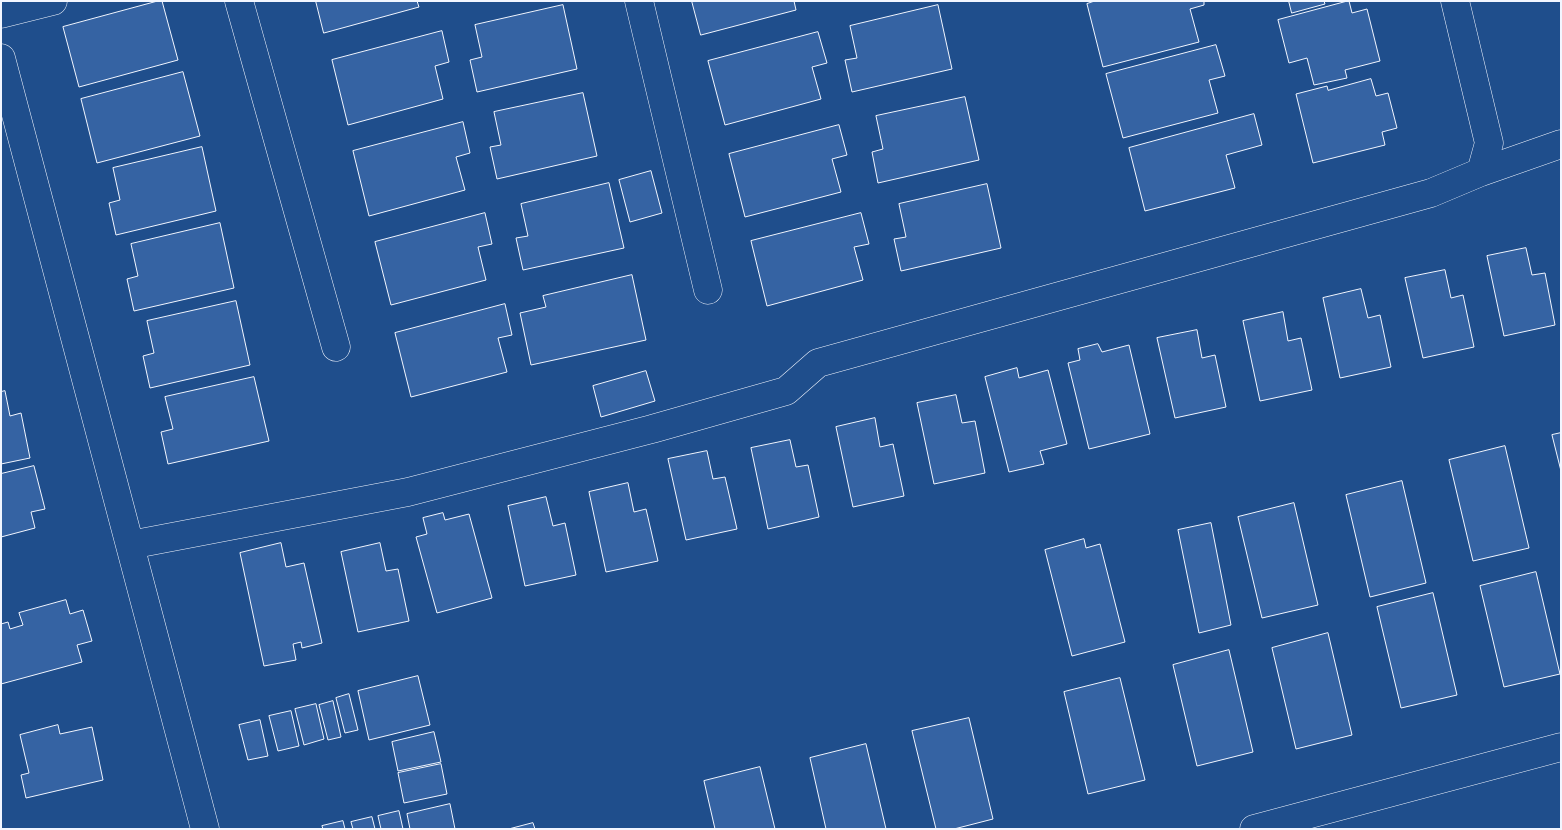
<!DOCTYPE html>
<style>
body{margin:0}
#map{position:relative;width:1562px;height:830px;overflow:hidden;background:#1f4e8c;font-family:Montserrat,sans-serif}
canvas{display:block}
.frame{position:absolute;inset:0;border:2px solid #f2f6ff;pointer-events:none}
</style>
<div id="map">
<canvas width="1562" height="830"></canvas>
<div class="frame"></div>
</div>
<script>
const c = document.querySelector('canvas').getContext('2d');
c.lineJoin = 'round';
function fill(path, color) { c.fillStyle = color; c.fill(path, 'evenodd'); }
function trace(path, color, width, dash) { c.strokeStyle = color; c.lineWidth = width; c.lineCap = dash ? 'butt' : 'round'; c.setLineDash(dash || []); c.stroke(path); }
const building = new Path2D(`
 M158,1H162L178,60L79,87L63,27Z
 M316,1H417L419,7L324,33Z
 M692,1H794L796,10L701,35Z
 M1095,1H1204V5L1190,9L1199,42L1103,67L1087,4Z
 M1289,1H1324L1325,4L1292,13Z
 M1349,1L1352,13L1367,9L1380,61L1345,70L1347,78L1314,85L1307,58L1289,63L1278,20Z
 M563,5L577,69L477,92L470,60L482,57L475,25Z
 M938,5L952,69L852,92L845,60L857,58L850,26Z
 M442,31L449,62L435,66L443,99L348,125L332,60Z
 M818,32L827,63L812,67L821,99L725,125L708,61Z
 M1216,45L1225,76L1209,80L1218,113L1123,138L1106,74Z
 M183,72L200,136L97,163L81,99Z
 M1371,79L1376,96L1388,93L1397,128L1382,132L1385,145L1313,163L1296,94L1327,86L1328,90Z
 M583,93L597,156L497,179L490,147L501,145L494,112Z
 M965,97L979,160L878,183L872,152L883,149L876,116Z
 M1254,114L1262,145L1226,155L1235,188L1145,211L1129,148Z
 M463,122L470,153L456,157L465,190L369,216L353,151Z
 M839,125L847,155L832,159L841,192L745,217L729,154Z
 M202,147L216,211L116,235L109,203L120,200L113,168Z
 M651,171L662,213L630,222L619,180Z
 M609,183L624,248L523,270L516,238L528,236L521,204Z
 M987,184L1001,248L901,271L894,239L906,237L899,204Z
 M485,213L492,244L478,247L486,280L391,305L375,242Z
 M861,213L869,244L854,247L863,280L767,306L751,241Z
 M220,223L234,288L134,311L127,279L138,276L131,244Z
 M1526,248L1532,275L1545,273L1555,325L1504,336L1487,256Z
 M1445,270L1451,298L1463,295L1474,347L1423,358L1405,278Z
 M632,275L646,340L531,365L520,313L546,307L543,296Z
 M1361,289L1368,318L1380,315L1391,367L1340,378L1323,298Z
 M236,301L250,365L150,388L143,356L154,353L147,321Z
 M505,304L512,335L498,338L507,372L411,397L395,333Z
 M1283,312L1288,341L1301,338L1312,390L1260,401L1243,321Z
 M1197,330L1202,358L1215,355L1226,407L1175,418L1157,338Z
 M1098,344L1102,352L1129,345L1150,434L1089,449L1068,363L1080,360L1078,349Z
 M1017,368L1019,378L1048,370L1067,444L1040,451L1044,464L1009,472L985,377Z
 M646,371L655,401L601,417L593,386Z
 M254,377L269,441L168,464L161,432L173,429L165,397Z
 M5,391L10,416L21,413L30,458L1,464V392Z
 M956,395L962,423L975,421L985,473L934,484L917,403Z
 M875,418L880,447L893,444L904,496L853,507L836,427Z
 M1561,433V471L1552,435Z
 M790,440L796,467L808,465L819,517L768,529L751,448Z
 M1505,446L1529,548L1473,561L1449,460Z
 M707,451L713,479L725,477L737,529L686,540L668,459Z
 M34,466L45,509L31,512L35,528L1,537V474Z
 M1402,481L1426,583L1370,597L1346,495Z
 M628,483L634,512L646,509L658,561L606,572L589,492Z
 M546,497L553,526L565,523L576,575L525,586L508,506Z
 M1294,503L1318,605L1262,618L1238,517Z
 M443,513L445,520L469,514L492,598L437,613L416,537L427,534L423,518Z
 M1211,523L1231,625L1199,633L1178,530Z
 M1084,539L1086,548L1100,544L1125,642L1072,656L1045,550Z
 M281,543L286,567L304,563L322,643L302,648L301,642L293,644L296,660L264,666L240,553Z
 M380,543L386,571L398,569L409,621L358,632L341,552Z
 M1536,572L1560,674L1504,687L1480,586Z
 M1433,593L1457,695L1401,708L1377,607Z
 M66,600L70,614L83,610L92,641L77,645L82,662L1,684V624L8,622L10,629L23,625L19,613Z
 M1328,633L1352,735L1296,749L1272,648Z
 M1229,650L1253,752L1197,766L1173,665Z
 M418,676L430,725L369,740L358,691Z
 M1120,678L1145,780L1088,794L1064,692Z
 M349,694L358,730L345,733L336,698Z
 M333,701L341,737L328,740L319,705Z
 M316,704L324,739L304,745L295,709Z
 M291,711L299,746L278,751L269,716Z
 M969,718L993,819L954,829H936L912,731Z
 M260,720L268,756L248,760L239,725Z
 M58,725L60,734L92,727L103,780L26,798L21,775L29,773L20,735Z
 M434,732L441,762L398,771L392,742Z
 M866,744L886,829H826L810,758Z
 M441,764L447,794L404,803L398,773Z
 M760,767L775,829H715L704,781Z
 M450,804L455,829H410L407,814Z
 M399,811L403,829H381L378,816Z
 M372,817L375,829H353L351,822Z
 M343,821L345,829H323L322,826Z
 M533,823L535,829H509Z`);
const minor = new Path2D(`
 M239,1L336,347
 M639,1L708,290
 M1,14L53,1
 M1,58L205,829
 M1481,172L1561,144
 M130,545L408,492L652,429L786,391L818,363L1431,193L1481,172L1489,143L1455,1
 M1254,829L1561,747`);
fill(building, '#3563a3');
trace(building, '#f2f6ff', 1);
trace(minor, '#f2f6ff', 29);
trace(minor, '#1f4e8c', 28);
</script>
